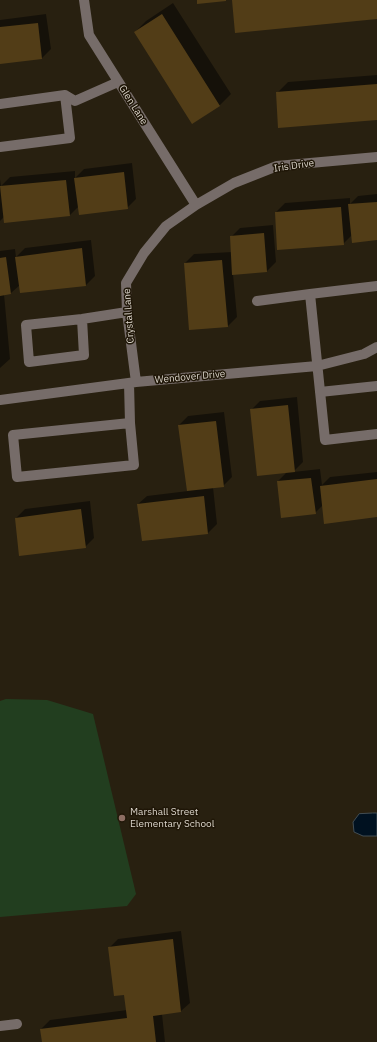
<!DOCTYPE html>
<style>
body{margin:0}
canvas{display:block;background:#282010}
</style>
<canvas width="377" height="1042"></canvas>
<script>
const c = document.querySelector('canvas').getContext('2d');
c.lineJoin = 'round';
function fill(path, color) { c.fillStyle = color; c.fill(path, 'evenodd'); }
function trace(path, color, width, dash) { c.strokeStyle = color; c.lineWidth = width; c.lineCap = dash ? 'butt' : 'round'; c.setLineDash(dash || []); c.stroke(path); }
function write(font, color, halo, rows, align = 'center') {
  c.font = font + ' "IBM Plex Sans",sans-serif'; c.lineWidth = 3; c.setLineDash([]); c.textBaseline = 'middle'; c.strokeStyle = halo; c.fillStyle = color; for (const [text, x, y, turn = 0] of rows) {
    c.save(); c.translate(x, y); c.rotate((+turn || 0) * Math.PI / 180); c.textAlign = isNaN(turn) ? turn : align; if (halo) c.strokeText(text, 0, 0); c.fillText(text, 0, 0); c.restore();
  }
}
const green = new Path2D(`
 M6,699L47,700L93,714L136,894L127,906L0,917V701Z`);
const water = new Path2D(`
 M373,813H377V836H363L354,832L353,822L359,814Z`);
const shadow = new Path2D(`
 M173,3L231,94L220,105L193,123L135,32L146,21Z
 M46,14L51,49L42,58L0,63V20Z
 M377,75V119L277,93L288,82Z
 M132,163L136,199L127,208L79,206L69,216L4,217L0,221V179L1,186L10,177L75,171V178L84,169Z
 M377,194V239L352,235L343,244L276,212L285,203L350,198V204L358,196Z
 M273,225L276,262L267,271L233,274L237,317L228,326L185,263L194,254L232,252L231,237L240,228Z
 M91,240L95,276L86,285H20L11,293L4,294L10,359L0,368V251L15,249L16,257L25,248Z
 M297,397L303,462L293,472L320,469L322,485L330,477L377,472V516L323,505L315,513L278,481L287,472L251,410L260,401Z
 M224,412L232,477L223,486L213,487L217,524L208,533L138,504L147,496L188,491L179,425L188,416Z
 M90,501L94,538L85,547L20,554L16,518L25,509Z
 M181,931L190,1003L181,1011L162,1014L165,1042H43L41,1029L50,1020L127,1010L125,994L109,948L118,939Z`);
const building = new Path2D(`
 M197,0H226V1L197,4Z
 M232,0H377V19L235,33Z
 M162,14L220,106L192,124L134,32Z
 M38,23L42,59L0,64V27Z
 M377,84V120L278,128L276,92Z
 M124,172L128,209L79,215L74,178Z
 M66,180L70,216L4,223L0,186Z
 M377,202V240L352,243L348,204Z
 M341,207L344,245L277,250L275,212Z
 M264,233L267,272L232,275L230,236Z
 M82,248L86,286L20,293L15,257Z
 M6,257L11,294L0,296V258Z
 M222,260L228,327L189,330L184,263Z
 M288,405L295,472L257,476L250,409Z
 M216,421L224,487L187,491L178,425Z
 M311,478L316,514L281,518L277,481Z
 M377,479V517L324,524L320,486Z
 M204,496L208,534L142,541L137,504Z
 M81,509L86,548L19,556L15,518Z
 M173,939L181,1012L153,1016L156,1042H42L40,1029L127,1018L124,995L114,996L108,947Z`);
const minor = new Path2D(`
 M84,0L89,35L196,205
 M0,104L65,95L75,101L118,82
 M0,147L70,138L65,95
 M310,294L377,286
 M257,301L310,294L325,440L377,434
 M82,319L84,355L29,362L26,325L82,319L127,312
 M136,382L127,312L126,283L144,253L166,226L196,205L234,183L277,166L377,157
 M129,383L130,423L134,465L17,477L13,435L130,423
 M320,392L377,386
 M0,400L136,382L317,366L364,354L377,347
 M0,1026L17,1024`);
const markers = [
 [122,818,4,"#8d6e63"]
];
const streetNames = [
 ["Glen Lane",133,105,58],
 ["Iris Drive",294,166,-8],
 ["Crystal Lane",129,316,-94],
 ["Wendover Drive",190,377,-5]
];
const poiNames = [
 ["Marshall Street",130,812],
 ["Elementary School",130,824]
];
fill(green, '#223e1f');
fill(water, '#001120');
trace(water, '#414c53', 1);
fill(shadow, '#0007');
fill(building, '#523d17');
trace(minor, '#766c69', 10);
for (const [x, y, r, color] of markers) { const dot = new Path2D(); dot.arc(x, y, r, 0, 2 * Math.PI); c.fillStyle = color; c.fill(dot); trace(dot, '#1f1607', 1.5); }
write('10px', '#dad4ca', '#1f1607', streetNames);
write('10px', '#dad4ca', '#1f1607', poiNames, 'left');
</script>
